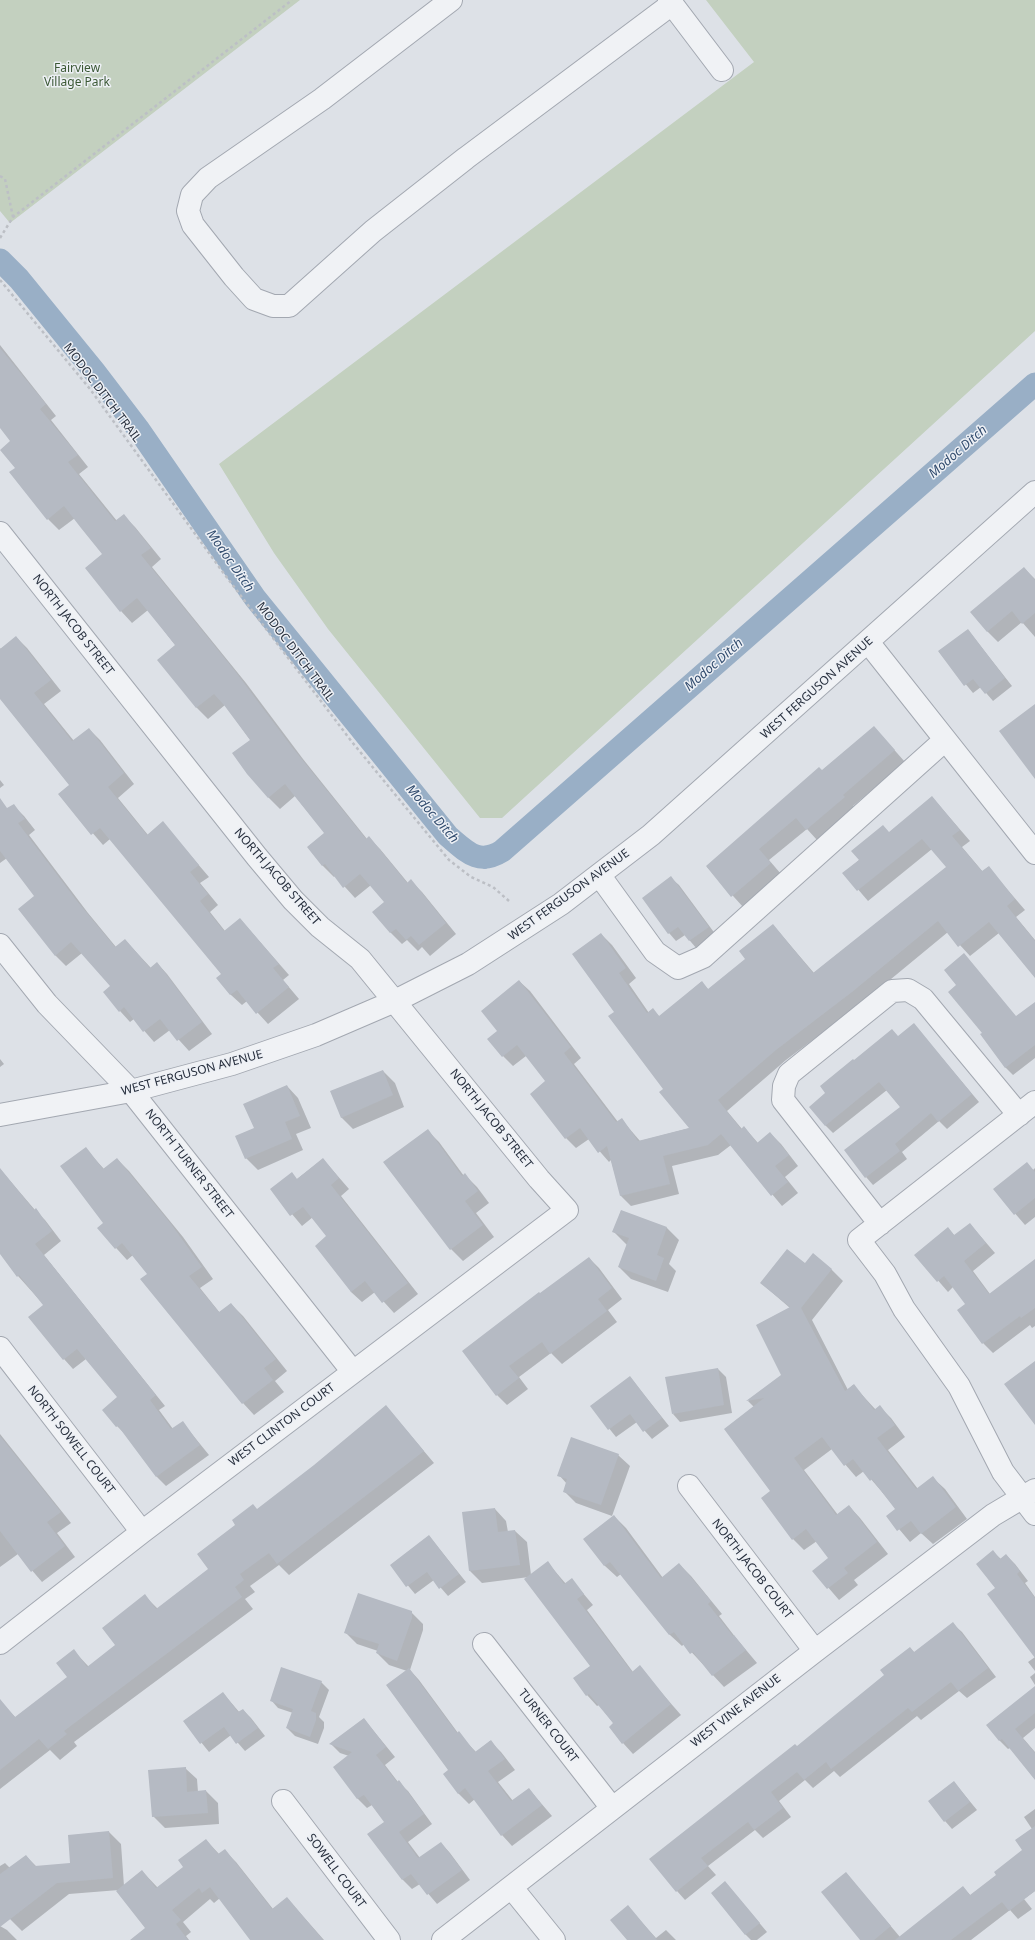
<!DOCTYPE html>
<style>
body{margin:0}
canvas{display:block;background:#dde1e7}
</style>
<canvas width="1035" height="1940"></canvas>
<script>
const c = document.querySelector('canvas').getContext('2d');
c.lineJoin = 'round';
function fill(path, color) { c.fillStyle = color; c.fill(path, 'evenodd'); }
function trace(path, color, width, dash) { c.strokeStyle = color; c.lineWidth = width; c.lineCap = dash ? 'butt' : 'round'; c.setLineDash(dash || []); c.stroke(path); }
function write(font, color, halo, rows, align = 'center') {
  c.font = font + ' "Noto Sans",sans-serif'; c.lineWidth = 3; c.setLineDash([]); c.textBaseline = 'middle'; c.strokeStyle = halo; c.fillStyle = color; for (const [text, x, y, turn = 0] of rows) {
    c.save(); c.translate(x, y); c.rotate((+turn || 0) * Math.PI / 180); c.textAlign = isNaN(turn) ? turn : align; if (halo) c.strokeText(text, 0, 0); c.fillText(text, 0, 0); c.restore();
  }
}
const green = new Path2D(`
 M0,0H300L10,223L0,211Z
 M706,0H1035V331L502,818H480L328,629L274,553L219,464L754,62Z`);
const shadow = new Path2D(`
 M0,345L56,416L51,420L88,467L79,474L117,521L124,516L135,527L161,559L152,567L246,683L303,759L367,839L369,838L380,849L408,883L411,881L422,892L456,934L430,956L422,947L418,951L407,940L402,944L391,933L373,912L385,902L371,885L355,898L335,876L334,877L323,866L308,847L325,833L295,796L280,809L268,797L251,741L225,705L208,719L197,708L159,660L176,646L148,610L132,623L121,611L86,568L103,554L75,518L59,530L48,519L16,468L12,441L0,426Z
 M1024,568L1035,579V637L1022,622L998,642L987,631Z
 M968,630L1012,686L993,701L981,687L973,693L939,652Z
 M16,637L27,648L61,691L44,704L57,720L74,741L89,729L100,740L134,784L118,798L148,835L163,823L209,877L200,883L218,905L210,912L225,931L240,919L289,975L283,980L299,999L268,1024L247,1001L242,1005L231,995L217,978L222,974L110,839L103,845L59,794L70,785L0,698V648L1,649Z
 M874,727L905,762L853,806L855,808L817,840L807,829L769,860L781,874L743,907L707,867Z
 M0,780L4,785L0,788Z
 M932,797L970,841L962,847L983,872L988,867L1025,910L1016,917L1035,940V977L999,933L970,956L948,932L862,1003L786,1060L727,1111L742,1129L744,1127L758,1143L770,1133L781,1144L798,1166L785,1177L798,1193L782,1206L731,1145L718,1155L672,1166L679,1194L631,1206L621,1196L611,1160L609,1162L589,1139L576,1148L566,1138L547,1081L526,1056L513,1066L503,1056L499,1031L519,981L530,991L581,1058L574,1064L618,1122L622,1120L640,1141L690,1128L615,1012L601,934L612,945L636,978L629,984L649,1013L653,1010L660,1017L701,982L709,990L746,959L773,925L814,973L947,867L932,849L868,901L844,873Z
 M0,801L6,810L13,805L24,816L35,830L29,835L88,913L116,947L125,940L151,968L157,963L167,974L212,1034L189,1051L170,1030L154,1042L134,1019L130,1022L120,1011L112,986L82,953L66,966L55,955L35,896L7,858L0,863Z
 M671,878L679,885L716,935L697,949L685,935L676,941L669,933Z
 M1035,1003V1058L1013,1075L1005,1067L1016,1017Z
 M921,1033L979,1102L947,1129L939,1121L902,1152L907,1159L873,1185L866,1177L901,1108L887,1090L833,1133L825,1125L827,1094L854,1062L898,1037Z
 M0,1059L4,1064L0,1067Z
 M383,1071L395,1083L404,1107L353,1129L341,1117Z
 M287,1086L298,1098L311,1128L296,1134L303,1150L258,1170L246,1158L255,1129Z
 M428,1131L439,1142L464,1176L465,1175L477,1187L489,1203L476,1213L494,1237L463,1261L451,1249L385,1163Z
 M85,1148L104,1169L117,1159L129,1171L183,1237L213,1279L200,1288L220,1313L231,1304L243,1316L287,1371L275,1381L284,1392L254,1415L243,1403L149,1274L133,1255L127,1260L98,1228L105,1223Z
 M323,1159L349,1189L341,1196L418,1294L394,1313L375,1292L362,1302L351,1292L328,1236L313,1217L302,1226L271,1189L297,1179Z
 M1027,1163L1033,1170L1035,1168V1217L1025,1225L994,1189Z
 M0,1169L35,1210L45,1220L61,1241L44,1255L165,1406L159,1410L173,1429L183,1423L209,1455L166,1486L157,1477L127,1436L117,1426L119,1397L86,1359L73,1369L64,1359L44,1305L18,1276L0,1252Z
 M621,1211L667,1228L679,1240L669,1264L676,1271L668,1292L631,1279L619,1267L627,1245L614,1232Z
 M970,1224L995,1253L973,1271L990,1294L1035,1260V1326L1032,1328L1030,1325L993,1353L983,1343L966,1304L953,1287L948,1292L916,1255L948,1228L955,1236Z
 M589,1258L599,1268L622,1299L608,1310L617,1322L562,1364L551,1353L519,1377L528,1389L507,1405L497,1395L463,1351Z
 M805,1264L831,1269L843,1281L812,1320L848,1390L853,1385L876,1410L880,1407L891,1418L905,1437L888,1450L918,1489L933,1478L945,1489L967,1519L933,1544L921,1533L910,1542L888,1516L896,1509L882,1492L864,1471L856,1477L832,1449L804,1470L838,1515L849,1506L860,1518L888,1554L854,1580L858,1585L839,1600L814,1571L830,1559L817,1541L804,1550L793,1539L772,1491L754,1407L748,1401L783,1375L790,1308L761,1283Z
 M718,1369L726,1377L732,1413L680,1422L673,1414Z
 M630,1377L669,1426L652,1439L637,1422L616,1437L591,1406Z
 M386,1406L434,1463L289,1575L279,1565L250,1586L255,1592L245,1599L253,1609L74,1742L77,1746L60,1760L50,1750L0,1789V1708L4,1705L16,1718L68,1677L74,1651L89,1667L116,1645L145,1596L158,1609L210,1569L257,1510L315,1466Z
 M0,1434L71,1523L57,1533L75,1557L42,1582L18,1554L0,1567Z
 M618,1455L630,1466L612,1516L576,1503L564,1491L567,1484L559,1475Z
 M495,1509L506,1521L508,1532L515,1531L527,1542L531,1575L548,1563L566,1584L572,1580L593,1605L587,1610L633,1672L639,1667L681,1715L633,1754L623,1743L614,1724L599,1705L597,1706L587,1695L591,1666L529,1577L482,1583L470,1571L463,1513Z
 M614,1516L626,1528L663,1578L679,1564L691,1576L722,1614L719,1616L736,1638L757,1663L724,1687L684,1644L682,1646L670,1635L621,1574L617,1577L605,1566L585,1539Z
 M429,1536L466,1582L448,1596L434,1580L415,1594L391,1565Z
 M992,1551L1001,1559L1006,1555L1015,1564L1028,1581L1025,1583L1035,1597V1656L997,1588Z
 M411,1612L423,1624V1630L410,1670L419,1680L458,1733L476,1752L490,1741L501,1752L515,1770L498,1782L513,1801L529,1789L552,1816L512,1846L502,1835L475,1799L469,1804L458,1793L407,1671L389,1665L377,1653L378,1651L357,1644L345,1632Z
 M953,1624L962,1632L996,1677L967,1698L959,1691L921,1720L917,1716L840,1777L834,1771L813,1788L805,1780L779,1801L791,1817L763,1838L755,1830L708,1866L716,1875L685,1900L677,1891L650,1859L797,1747L885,1675L910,1648L915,1653Z
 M1035,1657V1671L1028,1662Z
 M1035,1673V1685L1030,1677Z
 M321,1682L329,1690L319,1717L324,1722V1728L318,1744L295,1736L287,1728L293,1713L278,1708L271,1700Z
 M1035,1688V1728L1023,1738L1035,1752V1776L1010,1748L1008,1749L1000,1741L987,1725Z
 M223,1693L240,1713L243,1710L251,1718L265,1736L245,1751L231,1735L209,1752L184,1721Z
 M364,1719L395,1757L385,1765L398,1782L408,1791L432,1824L408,1842L420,1858L441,1843L450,1853L470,1880L437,1904L420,1884L412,1889L403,1880L369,1834L385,1822L372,1805L367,1808L358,1799L334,1767L349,1756L340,1753L331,1744Z
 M185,1768L197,1779L198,1792L206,1791L218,1803L219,1824L165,1828L153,1816Z
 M954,1782L977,1810L952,1829L945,1821Z
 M1035,1809V1891L1024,1899L1032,1909L1018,1919L1010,1910L971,1940H862L846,1873L900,1937L963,1887L971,1896L997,1875L1024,1850L1032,1829L1024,1817Z
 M109,1832L121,1844L124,1886L142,1871L158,1888L184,1867L206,1840L220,1855L225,1851L236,1862L273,1909L287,1898L324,1940H252L220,1898L214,1903L210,1899L183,1922L191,1932L186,1936L189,1940H143L147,1929L119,1890L69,1894L22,1931L10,1919L0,1905V1866L5,1863L10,1868L26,1856L37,1867L72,1864Z
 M725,1882L767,1932L757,1940H751L746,1935L712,1893Z
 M628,1907L656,1938L666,1930L676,1940H628Z
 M0,1926L7,1930L17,1940H0Z`);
const stream = new Path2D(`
 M485,866V858`);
const canal = new Path2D(`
 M0,260L19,279L94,371L139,430L255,598L448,836C466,851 478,866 502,851L1035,384`);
const building = new Path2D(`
 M0,348L46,404L40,409L78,455L68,462L115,521L124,514L151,548L141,555L235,671L292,747L366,839L369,836L407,883L411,879L446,923L419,945L411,936L406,940L396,929L390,933L372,912L384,902L360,874L343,888L325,864L322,866L307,847L324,833L285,784L268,798L247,774L232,753L250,740L224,705L214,694L196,708L157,660L175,645L163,630L137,598L120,612L85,568L102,554L81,528L64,506L47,520L9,472L15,468L0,450L10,441L0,428Z
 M1024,567L1035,580V613L1022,624L1012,611L987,632L970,612Z
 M968,629L1005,678L985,694L973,679L964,686L938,651Z
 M16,636L51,680L34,693L46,708L72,741L89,728L124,773L108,787L125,808L147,835L163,821L199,865L190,872L208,894L200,901L224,931L240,918L279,964L273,968L289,987L256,1014L237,990L230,995L216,978L221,974L100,828L91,835L58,794L69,785L0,699V649Z
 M1035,704V779L999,731Z
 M874,726L895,750L843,795L845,797L806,830L796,818L759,849L771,863L731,897L706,866L819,767L822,770Z
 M932,796L960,830L952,836L982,871L989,866L1015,899L1007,906L1035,941V978L989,922L958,947L938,921L852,992L776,1050L718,1100L741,1129L744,1126L757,1143L770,1132L789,1155L775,1166L788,1182L771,1196L721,1134L708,1145L663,1156L670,1184L620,1196L607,1146L598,1153L580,1128L565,1139L530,1094L545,1081L517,1045L502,1057L487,1039L497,1031L481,1011L519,980L571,1047L564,1053L616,1122L622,1118L638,1141L689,1128L659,1092L663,1089L608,1016L614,1012L572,954L601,933L626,968L619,973L647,1013L653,1008L659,1016L702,981L708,989L745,959L739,951L773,924L813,973L946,867L922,839L857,891L842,873L859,860L851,851L883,825L889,832Z
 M0,798L7,808L14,804L25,819L18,823L77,901L115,947L125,939L150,968L157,962L202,1022L177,1041L160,1019L143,1032L124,1007L119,1012L103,992L110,986L71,942L55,956L18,909L34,896L0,851Z
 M671,876L709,927L689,941L678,927L668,934L642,898Z
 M964,953L1016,1016L1035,1002V1045L1005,1068L980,1034L982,1033L948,992L956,985L944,970Z
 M914,1023L972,1094L938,1122L931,1113L895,1144L900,1151L865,1178L844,1150L900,1107L879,1082L825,1126L809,1107L825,1093L820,1086L853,1059L854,1060L892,1029L898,1036Z
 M383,1070L393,1095L341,1118L330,1091Z
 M287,1085L300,1116L285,1122L292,1139L245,1159L235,1136L254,1128L243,1104Z
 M428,1129L462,1176L465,1173L478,1191L465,1201L483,1225L450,1250L383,1162Z
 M86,1147L103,1169L117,1158L171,1224L202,1267L189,1276L219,1312L231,1303L276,1359L264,1368L273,1380L242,1404L140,1279L147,1274L122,1243L115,1249L97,1228L103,1223L60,1166Z
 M323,1158L339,1178L331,1185L408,1283L382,1303L365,1281L351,1292L315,1246L326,1236L303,1207L290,1216L270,1189L292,1172L297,1179Z
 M1027,1162L1035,1172V1198L1014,1215L993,1189Z
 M0,1168L34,1210L36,1208L52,1231L35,1244L156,1395L150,1400L171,1429L183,1421L200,1445L156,1477L118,1426L116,1427L102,1410L117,1397L77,1349L63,1360L28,1317L43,1305L19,1275L17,1277L0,1254Z
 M621,1210L667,1227L657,1255L664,1258L656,1281L618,1267L629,1238L612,1232Z
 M970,1223L986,1243L964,1261L989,1294L1035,1259V1308L1021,1318L1020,1316L982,1344L957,1310L965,1304L944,1276L937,1282L914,1255L948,1227L954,1235Z
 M787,1249L805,1263L813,1253L832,1269L801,1308L845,1391L854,1384L874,1410L880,1405L895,1425L877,1438L916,1489L933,1476L956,1507L921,1534L911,1521L897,1531L886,1516L895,1509L872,1479L870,1481L853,1459L844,1466L822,1437L794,1458L836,1515L849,1505L877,1542L844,1568L848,1573L827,1589L812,1571L828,1558L806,1529L792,1540L761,1498L770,1491L724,1429L764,1398L746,1401L781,1375L756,1325L790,1307L760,1283Z
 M589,1257L612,1288L598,1299L607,1311L550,1354L542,1342L509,1366L519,1378L496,1396L462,1351L539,1292L540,1293Z
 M1035,1361V1425L1004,1384Z
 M718,1368L724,1405L672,1414L665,1377Z
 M630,1376L662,1418L643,1432L630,1414L608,1430L590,1406Z
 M386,1405L424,1451L277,1564L269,1553L240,1574L244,1580L235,1587L242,1597L64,1731L67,1734L48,1749L39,1739L0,1770V1699L15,1717L67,1677L56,1663L74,1649L87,1667L115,1645L102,1628L145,1594L156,1609L208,1569L197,1554L235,1525L232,1520L253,1504L257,1509L314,1465Z
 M0,1436L61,1512L47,1522L65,1546L31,1572L0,1531Z
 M571,1437L619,1454L601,1505L563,1492L567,1479L557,1476Z
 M495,1508L498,1532L515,1530L520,1565L469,1571L462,1512Z
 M614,1515L661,1578L679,1563L711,1601L708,1604L733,1636L734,1635L746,1650L712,1676L693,1652L690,1654L674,1632L669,1635L610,1562L604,1566L583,1539Z
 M429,1535L459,1574L439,1589L427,1572L406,1587L390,1565Z
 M993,1550L1000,1559L1006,1554L1020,1571L1017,1574L1035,1598V1658L987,1594L995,1588L976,1564Z
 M548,1561L564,1584L572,1578L584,1594L577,1599L632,1672L640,1665L671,1704L622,1744L609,1727L613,1723L589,1694L586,1696L573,1678L590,1666L524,1579Z
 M358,1593L412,1611V1618L397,1661L376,1653L379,1644L344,1633Z
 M953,1622L988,1668L958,1691L951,1682L912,1712L908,1708L831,1769L826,1762L804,1780L797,1772L771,1792L783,1808L754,1830L748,1822L701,1858L708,1866L676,1892L649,1859L795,1744L797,1746L884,1675L880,1670L910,1647L914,1652Z
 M281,1667L322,1681L311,1711L316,1713V1720L310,1737L286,1728L293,1709L270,1701Z
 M409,1668L457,1733L459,1731L475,1752L491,1740L505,1759L488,1771L511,1801L529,1788L542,1805L501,1836L465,1788L458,1794L443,1774L448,1770L386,1685Z
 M1035,1686V1713L1015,1729L1035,1753V1780L1002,1739L999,1741L986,1725Z
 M223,1692L238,1712L243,1709L258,1728L236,1744L224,1727L200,1744L183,1721Z
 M364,1718L386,1747L376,1755L397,1782L399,1780L424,1814L399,1832L418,1858L441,1842L462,1870L427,1895L411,1874L402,1880L367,1834L384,1822L364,1795L357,1799L333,1767L352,1752L329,1744Z
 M186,1767L187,1792L206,1790L208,1813L152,1817L148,1770Z
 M954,1781L970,1802L944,1822L928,1801Z
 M1035,1826V1891L1009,1911L1002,1902L951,1940H895L963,1886L970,1895L996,1875L994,1872L1022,1850L1015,1840Z
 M109,1831L113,1878L57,1883L0,1927V1874L26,1855L35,1866L70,1863L68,1835Z
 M206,1839L218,1854L225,1849L272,1909L287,1897L323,1940H250L210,1887L202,1893L199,1888L172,1910L181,1920L176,1924L188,1940H130L145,1928L116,1891L142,1870L156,1888L183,1867L178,1860Z
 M846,1872L891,1926L874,1940H860L821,1892Z
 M725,1881L760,1923L745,1935L711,1893Z
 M628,1905L657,1940H627L610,1920Z`);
const path = new Path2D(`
 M0,176L5,179L13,217
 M0,238L13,217L292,0
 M0,280L90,389L222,571L352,742L449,860L471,877L493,887L509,901`);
const minor = new Path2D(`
 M451,0L322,99L208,178L192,195L188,211L193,225L234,277L254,299L273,306H289L373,231L466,158L672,4
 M669,0L722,70
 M0,533L257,857L293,900L320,927L360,959L539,1179L567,1210L142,1532L0,1643
 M868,642L1035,853
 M600,876L655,952L678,968L703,957L945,740
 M0,945L47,1004L131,1091L353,1372
 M1035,1102L859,1240L885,1274L904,1309L959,1386L1003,1472L1035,1514
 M0,1115L131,1091L232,1064L316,1035L395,1001L468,964L561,904L651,835L1035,492
 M880,1224L783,1100L784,1086L789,1074L892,991L908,990L923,999L1019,1115
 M0,1348L142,1532
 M689,1486L815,1651
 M484,1644L612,1808
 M283,1801L389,1940
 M512,1888L554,1940
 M443,1940L815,1651L993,1515L1035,1490`);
const parkNames = [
 ["Fairview",77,69],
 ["Village Park",77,83]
];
const streetNames = [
 ["MODOC DITCH TRAIL",102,393,53],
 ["NORTH JACOB STREET",73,625,52],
 ["MODOC DITCH TRAIL",295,652,53],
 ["WEST FERGUSON AVENUE",817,688,-42],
 ["NORTH JACOB STREET",277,877,49],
 ["WEST FERGUSON AVENUE",569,895,-36],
 ["WEST FERGUSON AVENUE",192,1073,-15],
 ["NORTH JACOB STREET",491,1119,51],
 ["NORTH TURNER STREET",189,1164,52],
 ["WEST CLINTON COURT",282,1425,-37],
 ["NORTH SOWELL COURT",71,1440,52],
 ["NORTH JACOB COURT",752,1569,52],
 ["WEST VINE AVENUE",736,1711,-38],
 ["TURNER COURT",548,1726,52],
 ["SOWELL COURT",336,1871,53]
];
const waterNames = [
 ["Modoc Ditch",958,452,-41],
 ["Modoc Ditch",230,561,55],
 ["Modoc Ditch",714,665,-41],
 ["Modoc Ditch",432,814,49]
];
fill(green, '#c3d0bf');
fill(shadow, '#0003');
trace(stream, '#99afc6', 6);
trace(canal, '#99afc6', 23);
fill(building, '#b5bac3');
trace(minor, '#a3a8b1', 24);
trace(path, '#bcbfc5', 2.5, [3, 3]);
trace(minor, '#f0f2f5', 22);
write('12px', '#3b5835', '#edf0f5', parkNames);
write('12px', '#272f3d', '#edf0f5', streetNames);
write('italic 13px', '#334d6f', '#edf0f5', waterNames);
</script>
